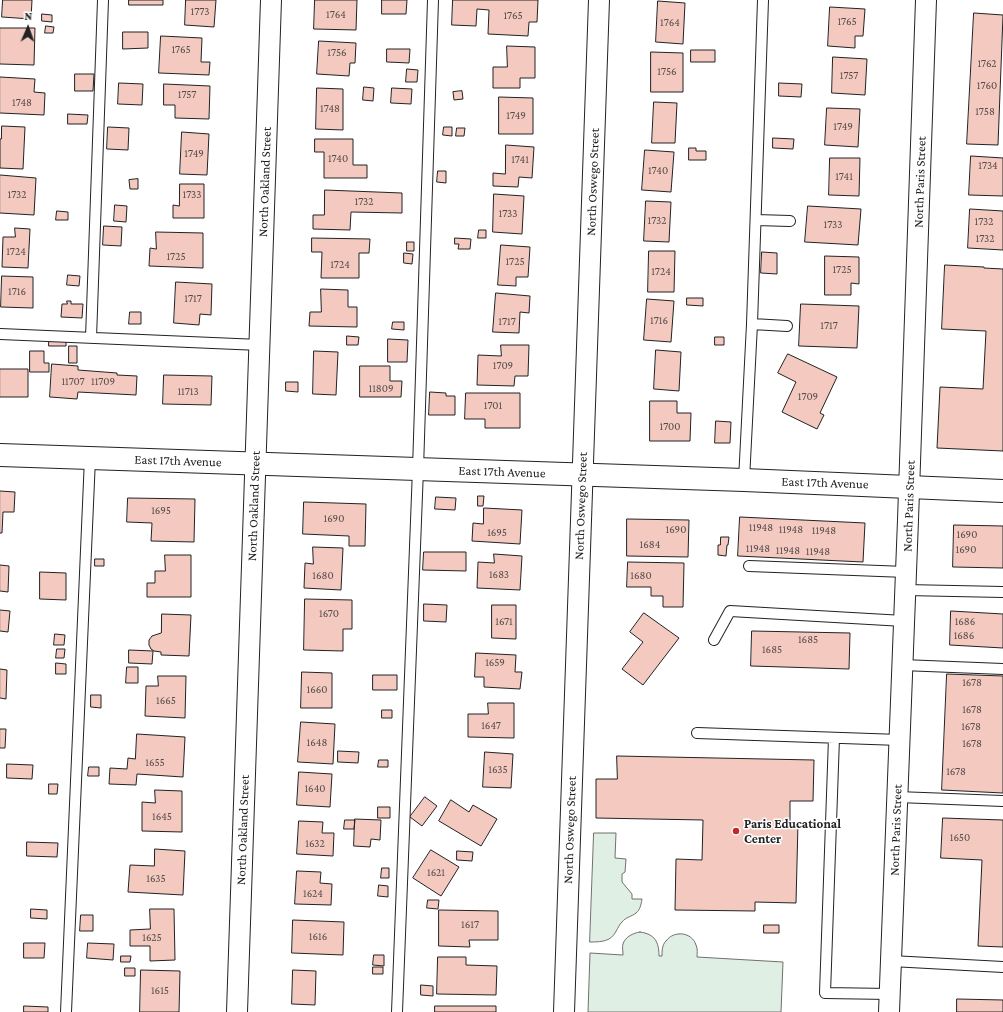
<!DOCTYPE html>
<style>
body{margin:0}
#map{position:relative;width:1003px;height:1012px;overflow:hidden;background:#fff;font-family:"Crimson Pro",serif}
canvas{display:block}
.north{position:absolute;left:8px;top:8px;width:40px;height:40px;-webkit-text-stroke:3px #fff;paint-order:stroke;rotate:2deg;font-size:11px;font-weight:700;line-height:16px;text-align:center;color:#222}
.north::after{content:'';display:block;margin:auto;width:14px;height:18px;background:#222;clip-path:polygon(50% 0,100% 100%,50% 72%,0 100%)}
</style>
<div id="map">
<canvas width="1003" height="1012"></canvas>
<div class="north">N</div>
</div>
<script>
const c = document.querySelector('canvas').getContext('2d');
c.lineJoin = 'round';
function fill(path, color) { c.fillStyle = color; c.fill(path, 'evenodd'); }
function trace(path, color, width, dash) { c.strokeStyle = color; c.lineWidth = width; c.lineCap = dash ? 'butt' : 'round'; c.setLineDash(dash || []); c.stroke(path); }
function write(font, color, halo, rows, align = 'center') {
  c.font = font + ' "Crimson Pro",serif'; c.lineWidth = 3; c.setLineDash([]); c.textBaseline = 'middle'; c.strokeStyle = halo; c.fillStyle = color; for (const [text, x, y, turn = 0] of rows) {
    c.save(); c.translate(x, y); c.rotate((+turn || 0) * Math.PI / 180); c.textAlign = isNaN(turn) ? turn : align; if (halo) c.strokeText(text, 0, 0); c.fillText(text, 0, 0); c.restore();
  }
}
const green = new Path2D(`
 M594,833H616L615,858L626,859L625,872L622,874V882L632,894V899H642C641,905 640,910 636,913C631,917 626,917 622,922C617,927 616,935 609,939C603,942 596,942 590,942Z
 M640,932C655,934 659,942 659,956H662C662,951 662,945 666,941C674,930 692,932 696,945C698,949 697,954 697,957L783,962L781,1012H588L590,953L623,955C623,951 622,947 623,944C625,937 633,933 640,932Z`);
const building = new Path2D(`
 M3,0H32L31,19L2,17Z
 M129,0H163V5H129Z
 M186,0H216L214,27L185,25Z
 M315,0H357L356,30L314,29Z
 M382,0H407L406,14H382Z
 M453,0H538L537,22H529L528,36L488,34L489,10L477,9L476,26L452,25Z
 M658,1L685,3L683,44L656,42Z
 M830,7L865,9L863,36H855V48L828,46Z
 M974,13L1003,15L998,145L967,144Z
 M42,14L52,15V22L42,21Z
 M46,26L54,27L53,33H45Z
 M0,28H35L34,65L0,64Z
 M123,32H148V48L123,49Z
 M161,36L202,38L201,62H210L209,75L159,73Z
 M319,41L356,43L355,63H350L349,76L317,74Z
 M507,46L535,47V78H520V88H493V67H507Z
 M387,49H410L409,63L387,62Z
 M691,50H715V62H691Z
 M651,52L683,53V92H651Z
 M833,57L867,59L865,95L832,93Z
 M407,69L418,70L417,82H406Z
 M75,74H94L93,91H75Z
 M0,77L35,79L34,92L45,93L44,115L0,113Z
 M119,83L143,84L142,105L118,104Z
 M779,83L802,84L801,97L779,96Z
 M164,84L210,86L209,119L175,118V105H164Z
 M364,87L374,88L373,101L363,100Z
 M317,88L343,89V130L316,129Z
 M392,88L412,89L411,104L391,103Z
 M462,91L463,99L454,100L453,92Z
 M499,97L533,98V134H499Z
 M654,102L677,103L675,143H652Z
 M827,108L860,109L858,147L825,145Z
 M68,114L88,115L87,124H68Z
 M2,126L25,127L23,169L0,168V139H1Z
 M108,127L129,128L128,150L107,149Z
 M444,127H452V136L443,135Z
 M457,128H465L464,136H456Z
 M182,132L209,134L207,175L180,174Z
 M773,138L794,139L793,149L773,148Z
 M315,139H353V165H367V178H324V152H315Z
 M506,145L534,147L532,178L519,177L518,187L493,186V173L505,174Z
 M689,148H696V151H706V160H689Z
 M645,150L674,152L671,192L642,190Z
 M971,156L1003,158V196L969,195Z
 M830,158H860L859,196L829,195Z
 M438,171H446V183L437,182Z
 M0,175L36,178L34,215L0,213Z
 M138,179V189H130L129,180Z
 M180,184H204V218H173V205L179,206Z
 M325,190L402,193V213L351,212L350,230L313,229V215H324Z
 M494,194L524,196L522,234L493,232Z
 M646,201L671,202L669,242L644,241Z
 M115,205L127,206L126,222L114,221Z
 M808,206L861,209L858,245L805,242Z
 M970,209L1003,211V250L968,248Z
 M57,211L68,212V220H56Z
 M104,226L122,227L121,246L103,245Z
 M15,228L30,229L28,268L2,267L3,237H15Z
 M479,230H486V238H478Z
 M156,232L203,233V268L149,266L150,248L156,249Z
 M312,238L370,239L369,253H359V278H321L322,252H312Z
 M455,238L471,239L470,249H458L459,244H455Z
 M407,242H414V251H407Z
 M501,245L530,247L528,277H516V286L498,285Z
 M649,251H675L674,292H648Z
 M762,252L777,253V274L761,273Z
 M404,253L413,254L412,264L404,263Z
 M825,256L859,257V284L851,283V295H825Z
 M945,265L984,267V268L1003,269V451L937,448L940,387L983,389L986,331L942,329Z
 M68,275L80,276L79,286L67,285Z
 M2,276L33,277V308L1,307Z
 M176,282L212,284L211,315L200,314L199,325L174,323Z
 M321,289L348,290V307H357V327L309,326L310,312H321Z
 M496,293L530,296L529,313L520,312L519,333L493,332Z
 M687,298H703V306L687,305Z
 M647,299L674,301L671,342L644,340Z
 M67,301H71V304H83L82,318L61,317L62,304H67Z
 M801,304L859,306L857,348L799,346Z
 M130,312H141V324H129Z
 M393,322H404V330L392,329Z
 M347,336L359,337L358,345H347Z
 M715,337H724V345H715Z
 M49,338H66V346H49Z
 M388,339L408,340L407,362H388Z
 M501,345H529L528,376H515L514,386L477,385L478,355L501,356Z
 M69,346H77V363H69Z
 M656,350L681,352L679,391L654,389Z
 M30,351H44V363H49V372H30Z
 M314,351L338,352L336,395L313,394Z
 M788,354L837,377L820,413L824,415L817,429L782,412L796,382L778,373Z
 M52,364L78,366V370L117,373V375L137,376L136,395L78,392L77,399L50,397Z
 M360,366H390V381H402L401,397H360Z
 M0,369H28V397H0Z
 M164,375L212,376L211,405L163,404Z
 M286,382H298V392L286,391Z
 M430,392L446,393V396H455V415H429Z
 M466,393H520V428H485V419H465Z
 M650,401H677V413H691L690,441H650Z
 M716,421L731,422L730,443H715Z
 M0,491L15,492L14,512H3L2,533H0Z
 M478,496H484L483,506H478Z
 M436,497L456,498L455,510L435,509Z
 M128,498L195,499L194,542L151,541L152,523L127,522Z
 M304,502L366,504L365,546H349V536L303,534Z
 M484,508L522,510L520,544L472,541L473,523L483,524Z
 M740,517L865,523L863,562L738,556Z
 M627,519L689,520L688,557L627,556Z
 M954,525L1003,526V568L953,567Z
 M721,537H729L728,545H727L726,556L718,555V545H720Z
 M313,547L343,548L341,590L304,588L305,563L313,564Z
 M424,552H466V571L423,570Z
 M494,554L522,556L520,590L477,588L478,562L494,563Z
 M165,555H191V597H147V583H155V571H165Z
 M95,559H104V566H95Z
 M628,562L684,563L683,607H663V596H651V587H627Z
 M0,565L9,566L8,592L0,591Z
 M40,572L66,573V600L40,599Z
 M305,599L352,600V629H343V651L304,650Z
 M424,604L447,605L446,622L424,621Z
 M492,605H516V639L492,638Z
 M0,610L10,611L8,632L0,631Z
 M951,611L1003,614V648L950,645Z
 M644,613L679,638L643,685L622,669L643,642L630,632Z
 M162,614L191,615L189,656L161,655V652L154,651L151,649L149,645V640L152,636L161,633Z
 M752,631L850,633L849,669L751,666Z
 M55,634L65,635L64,645H54Z
 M57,649H65L64,658H56Z
 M129,650L153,651L152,664L129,663Z
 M476,653L516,655L515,672H522L520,689L484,687V677H475Z
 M56,663L66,664V674H56Z
 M127,667H138V683H126Z
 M0,669L7,670L6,699L0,698Z
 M302,672L332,673V708H301Z
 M947,674L1003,676V793L942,790Z
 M373,675H397V690H373Z
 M158,676H186L185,718L145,716L146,686H158Z
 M91,695H101V708L91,707Z
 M488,703H514V738L468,737V714H488Z
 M382,710H392V718H382Z
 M301,722L335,724L333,764L298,762Z
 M0,729H6L5,748H0Z
 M137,734L185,737L183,777L137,774L136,785L109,784L110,768L127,769L128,758L135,759Z
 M338,751L359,752L358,763L338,762Z
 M485,752L513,754L511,788L483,787Z
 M617,756L814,760L813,801H790V823H798L796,903L755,902V911L675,910L676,859L702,860L703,820L596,818V779H617Z
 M379,760H388V767H378Z
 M7,764L33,765L32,779L7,778Z
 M89,767H99V776H88Z
 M299,772L332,774L330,807L297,805Z
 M49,784H58L57,794H49Z
 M155,790L182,791V832L142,831V802L155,803Z
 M425,797L437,806L422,826L410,817Z
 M451,800L469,812L473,805L497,819L481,846L439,821Z
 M378,807H390V818H378Z
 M943,818L1003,820V947L978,946L982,860L941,858Z
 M355,819L381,820L380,840L371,839L370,847L354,846Z
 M345,820H355L354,829H344Z
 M299,821L323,822L322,833H334L333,856L297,854Z
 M27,842L58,843L57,857L27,856Z
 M155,849L185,851L183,895L128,892L130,865L154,866Z
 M431,850L459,867L441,896L413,878Z
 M457,851L473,852L472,861L457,860Z
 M382,868H389V878H381Z
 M297,871L321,872L320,883L332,884L331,905L295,904Z
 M379,885L388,886V897L378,896Z
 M428,900H439L438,909L427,908Z
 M31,909L47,910V919L31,918Z
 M150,909H174L175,960L150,961V946H130V930L150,929Z
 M439,910L498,911V940H469L470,947L439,946Z
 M81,915H93V931H80Z
 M293,920L344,922L343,955L292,953Z
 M764,925H779V933H764Z
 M24,943H45L44,958H24Z
 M88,943L114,944L113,960L87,958Z
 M374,955H384V966L373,965Z
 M121,956H131L130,962H121Z
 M438,957H466V965L497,966L496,995L437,994Z
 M373,967H383V974H373Z
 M125,968H135V976H125Z
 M141,970L180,971L179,1012H140Z
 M293,970L316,971L315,1005L292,1004Z
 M421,985L433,986V996L421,995Z
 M957,999L1003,1000V1012H957Z
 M24,1006L48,1007V1012H24Z
 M435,1006H496V1012H435Z`);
const lane = new Path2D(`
 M756,220L790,221
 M752,324L787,326
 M0,334L260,345
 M91,338L103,0
 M744,480L752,324L763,0
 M749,566L906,572
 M905,590L1003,592
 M714,640L730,611L904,621
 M902,665L1003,669
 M697,733L900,740
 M834,738L825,993L890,994
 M897,797L1003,801
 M891,961L1003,967
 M66,1012L90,458
 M397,1012L418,469L433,0`);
const street = new Path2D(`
 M237,1012L271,0
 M564,1012L599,0
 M889,1012L908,520L926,0`);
const secondary = new Path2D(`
 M0,455L744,480L1003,491`);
const markers = [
 [736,831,4,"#c62828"]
];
const numberNames = [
 ["1773",200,12],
 ["1764",336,15],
 ["1765",513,16],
 ["1765",847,22],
 ["1764",670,23],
 ["1765",181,50],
 ["1756",337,53],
 ["1762",987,64],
 ["1756",667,72],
 ["1757",849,76],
 ["1760",987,86],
 ["1757",187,95],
 ["1748",22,103],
 ["1748",330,109],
 ["1758",985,112],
 ["1749",516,116],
 ["1749",843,127],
 ["1749",194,154],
 ["1740",338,159],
 ["1741",520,160],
 ["1734",988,166],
 ["1740",658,171],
 ["1741",844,177],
 ["1732",17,195],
 ["1733",192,195],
 ["1732",364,202],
 ["1733",508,214],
 ["1732",657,221],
 ["1732",984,222],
 ["1733",833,225],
 ["1732",985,239],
 ["1724",16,252],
 ["1725",176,257],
 ["1725",515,262],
 ["1724",340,265],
 ["1725",842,270],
 ["1724",661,272],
 ["1716",17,292],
 ["1717",193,299],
 ["1716",659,321],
 ["1717",507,322],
 ["1717",829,326],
 ["1709",503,366],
 ["11707",73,382],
 ["11709",103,382],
 ["11809",381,389],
 ["11713",188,392],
 ["1709",808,397],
 ["1701",493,406],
 ["1700",670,427],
 ["1695",161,511],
 ["1690",334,519],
 ["11948",761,528],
 ["1690",676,530],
 ["11948",791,530],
 ["11948",824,531],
 ["1695",497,533],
 ["1690",967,535],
 ["1684",650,545],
 ["11948",758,549],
 ["1690",966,550],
 ["11948",788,551],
 ["11948",818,552],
 ["1683",499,575],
 ["1680",323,576],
 ["1680",641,576],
 ["1670",329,614],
 ["1671",504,622],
 ["1686",965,622],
 ["1686",964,636],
 ["1685",808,640],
 ["1685",772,650],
 ["1659",495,663],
 ["1678",972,683],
 ["1660",317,690],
 ["1665",166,701],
 ["1678",972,710],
 ["1647",491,726],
 ["1678",971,727],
 ["1648",317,743],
 ["1678",972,744],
 ["1655",155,763],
 ["1635",498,770],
 ["1678",956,772],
 ["1640",315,789],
 ["1645",162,817],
 ["1650",960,838],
 ["1632",315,844],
 ["1621",436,873],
 ["1635",156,879],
 ["1624",313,894],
 ["1617",470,925],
 ["1616",318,937],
 ["1625",152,938],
 ["1615",160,991]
];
const streetNames = [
 ["North Oakland Street",265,182,-88],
 ["North Oswego Street",593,182,-88],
 ["North Paris Street",920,182,-88],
 ["East 17th Avenue",178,461,2],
 ["East 17th Avenue",502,472,2],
 ["East 17th Avenue",825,483,2],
 ["North Oakland Street",254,506,-88],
 ["North Oswego Street",581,506,-88],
 ["North Paris Street",909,506,-88],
 ["North Oakland Street",243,830,-88],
 ["North Oswego Street",570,830,-88],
 ["North Paris Street",896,830,-88]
];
const poiNames = [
 ["Paris Educational",744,824],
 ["Center",744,839]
];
fill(green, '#e0efe3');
trace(green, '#6f6f6f', 1);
fill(building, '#f3c9c0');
trace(building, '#222', 1);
trace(lane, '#222', 12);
trace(street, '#222', 22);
trace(secondary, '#222', 24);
trace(lane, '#fff', 10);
trace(street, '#fff', 20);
trace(secondary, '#fff', 22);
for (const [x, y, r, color] of markers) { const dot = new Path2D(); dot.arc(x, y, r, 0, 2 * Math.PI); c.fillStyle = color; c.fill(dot); trace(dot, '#fff', 1.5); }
write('11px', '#564c4a', null, numberNames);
write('13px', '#222', '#fff', streetNames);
write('bold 13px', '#222', '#fff', poiNames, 'left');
</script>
